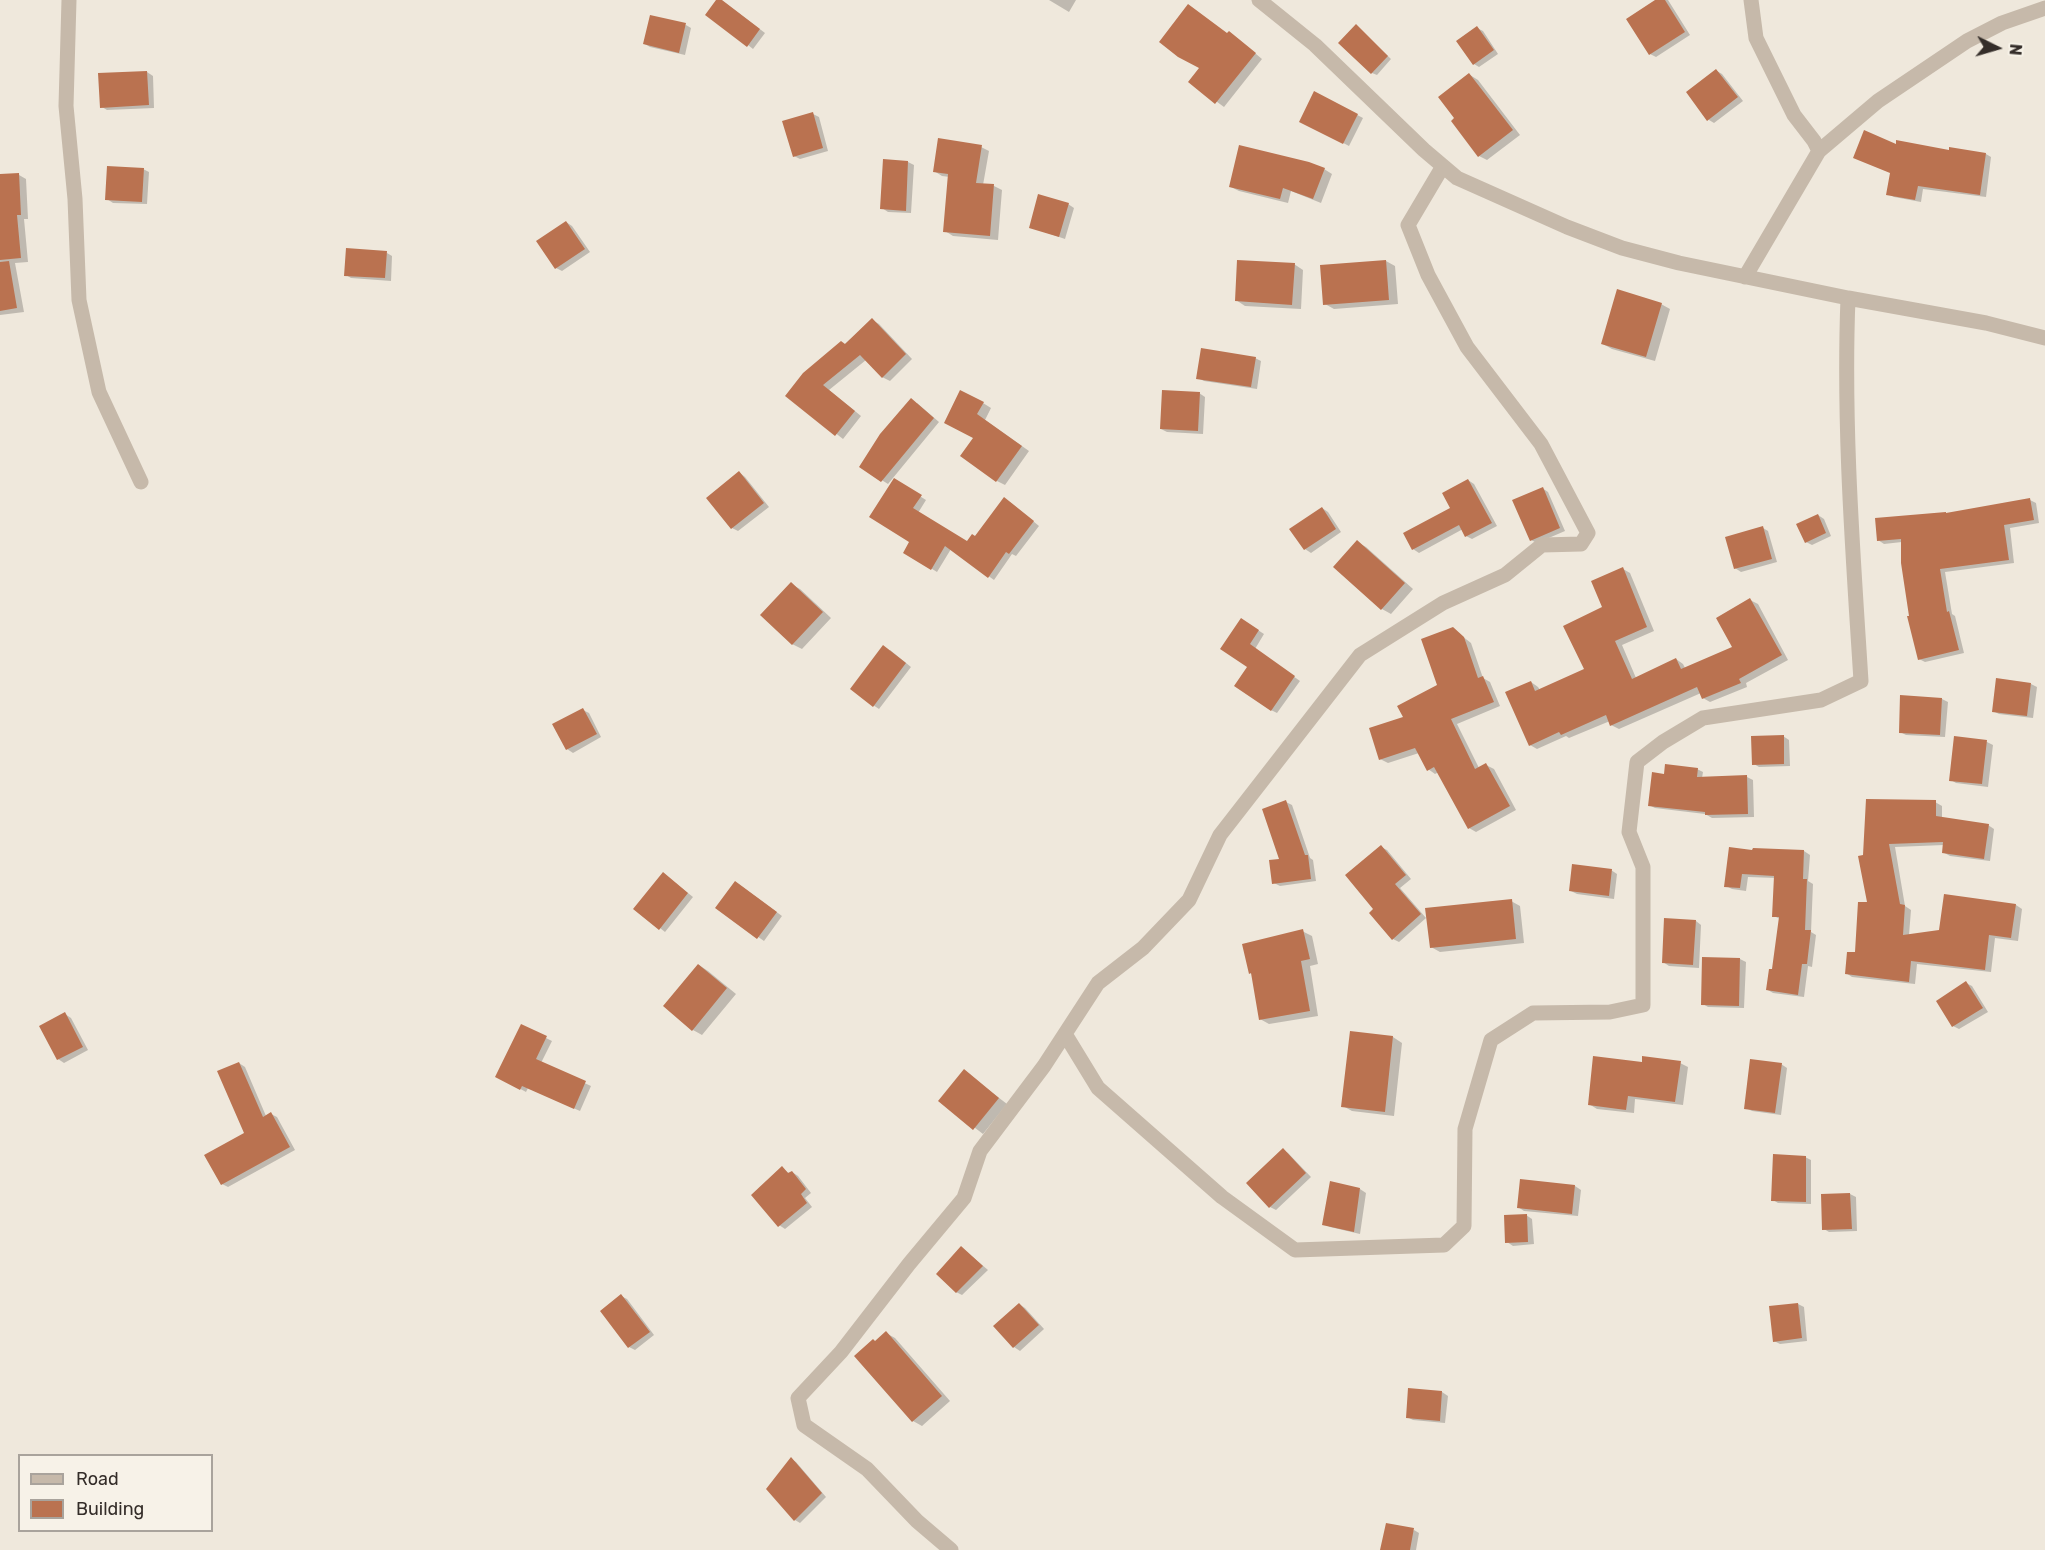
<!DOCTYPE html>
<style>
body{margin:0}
#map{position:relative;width:2045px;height:1550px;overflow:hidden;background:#efe8dc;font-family:Rubik,sans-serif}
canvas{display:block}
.legend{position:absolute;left:18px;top:1454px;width:195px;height:78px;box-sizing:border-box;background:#f7f2e8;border:2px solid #a9a39c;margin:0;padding:8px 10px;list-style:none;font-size:18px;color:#342d29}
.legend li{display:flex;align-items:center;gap:12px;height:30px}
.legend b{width:30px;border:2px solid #a9a39c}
.north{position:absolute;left:1967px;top:18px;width:60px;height:60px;-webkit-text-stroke:4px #f7f2e8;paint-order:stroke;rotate:95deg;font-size:16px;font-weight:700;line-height:24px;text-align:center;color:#342d29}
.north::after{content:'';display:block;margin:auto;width:21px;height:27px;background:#342d29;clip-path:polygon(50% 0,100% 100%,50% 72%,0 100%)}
</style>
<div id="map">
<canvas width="2045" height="1550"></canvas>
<ul class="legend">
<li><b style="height:8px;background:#c6b9aa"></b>Road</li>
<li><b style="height:16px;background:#ba7250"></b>Building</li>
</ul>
<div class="north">N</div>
</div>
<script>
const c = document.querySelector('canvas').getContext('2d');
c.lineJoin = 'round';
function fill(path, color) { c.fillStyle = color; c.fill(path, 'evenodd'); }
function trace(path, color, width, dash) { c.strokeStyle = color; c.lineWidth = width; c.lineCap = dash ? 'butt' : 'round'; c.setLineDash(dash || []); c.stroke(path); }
const shadow = new Path2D(`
 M718,0L724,2L765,33L753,49L748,45Z
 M1049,0H1076L1069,12Z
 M1657,0H1668L1690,35L1656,57L1650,54Z
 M686,25L691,28L685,55L650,47L645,44Z
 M1356,26L1391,59L1377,75L1372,73Z
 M1477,28L1483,31L1498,54L1479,67L1474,64Z
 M1228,34L1237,38L1262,59L1224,107L1190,82Z
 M1717,71L1722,74L1743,101L1714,123L1709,120Z
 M147,72L153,76L154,108L107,110L102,107Z
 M1470,75L1478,80L1520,135L1487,160L1479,156L1456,118Z
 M1315,93L1363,118L1349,146L1301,121Z
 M813,114L819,117L828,151L800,159L794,156Z
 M1897,146L1986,154L1991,157L1986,197L1923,189L1921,202L1894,197L1888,194Z
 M981,147L989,151L983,185L994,186L1002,190L998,240L953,236L945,231L950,177L942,176L934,171Z
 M884,161L908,162L914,165L911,213L888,212L882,208Z
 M143,169L149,172L147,204L113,203L107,199Z
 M1324,169L1332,174L1321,203L1291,191L1288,203L1239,191L1231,187Z
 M19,175L26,179L28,219H24L28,262L15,263L24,312L0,315V176Z
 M1068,204L1074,208L1065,239L1030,227Z
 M566,222L572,226L590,252L562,271L556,268Z
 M387,253L392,256L391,281L351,278L346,275Z
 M1386,261L1395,266L1398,304L1334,309L1325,304Z
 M1294,264L1303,270L1301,309L1245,306L1236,300Z
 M1661,304L1670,309L1655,361L1612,349L1603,344Z
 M872,320L879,324L912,359L890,381L882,377L866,360L829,390L861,416L843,439L787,395Z
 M1255,358L1261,361L1257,389L1204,381L1198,378Z
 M1199,393L1205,397L1203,434L1167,432L1161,429Z
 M917,403L939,422L888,484L861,467Z
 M983,403L991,408L985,420L1029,451L1005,485L997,481L975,438L953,427Z
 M740,473L745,477L769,507L738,531L732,528Z
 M894,480L926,500L918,513L968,543L1010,502L1039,526L1016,556L1012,554L994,580L951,549L937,572L905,552L911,542Z
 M1468,480L1474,484L1497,526L1472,539L1466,536L1463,529L1419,553L1413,549L1452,509Z
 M1542,488L1548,492L1565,531L1537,543L1531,540Z
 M2030,500L2036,503L2039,523L2010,528L2014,563L1945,572L1952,614L1955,616L1964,653L1925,662L1919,659L1902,542L1884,544L1878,540Z
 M1322,508L1328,512L1341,532L1311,553L1305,549Z
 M1818,515L1824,519L1831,536L1812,545L1806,542Z
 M1763,528L1768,531L1777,562L1741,572L1735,568Z
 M1357,542L1366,547L1413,589L1391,614L1382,609Z
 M1623,569L1630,573L1654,631L1622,645L1636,678L1676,659L1683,664L1685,668L1734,648L1750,600L1758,604L1788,660L1746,683L1747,687L1710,702L1703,698L1701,693L1619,729L1611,725L1610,721L1569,738L1566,736L1537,749L1530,745L1531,682L1538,687L1540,690L1586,670L1604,608Z
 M791,584L800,589L831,618L802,649L792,644Z
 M1247,623L1264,634L1255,649L1300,681L1277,713L1271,710L1249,667Z
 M1453,629L1471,643L1483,678L1490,682L1500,706L1457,724L1479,768L1486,765L1494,769L1516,810L1476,832L1469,828L1439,772L1435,774L1428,769L1419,753L1388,763L1380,759L1405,718L1439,685Z
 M890,650L911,667L879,709L873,705Z
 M2031,684L2037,687L2033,718L1999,714L1993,711Z
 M1942,699L1948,702L1945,737L1906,735L1900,732Z
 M583,710L589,713L601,737L573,753L567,749L554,725Z
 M1783,736L1789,740L1790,766L1759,767L1754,764Z
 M1955,738L1987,742L1993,745L1988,787L1956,783L1951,780Z
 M1697,769L1703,772L1702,778L1747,777L1753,780L1754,817L1712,818L1705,814L1655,808L1649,805L1665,776Z
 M1286,802L1292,805L1310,858L1313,860L1316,881L1280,886L1274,883L1281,860Z
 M1935,802L1942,806V819L1988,825L1994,829L1990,861L1950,856L1943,852L1944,845L1895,847L1905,906L1911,910L1909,935L1940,931L1945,896L2016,905L2022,909L2018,941L1995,938L1991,972L1917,964L1915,984L1852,977L1846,973L1857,954L1869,904L1865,856Z
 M1381,847L1387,850L1411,879L1400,888L1426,918L1399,942L1393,939L1375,910Z
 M1804,851L1810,855L1808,881L1813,884L1811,932L1816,935L1812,967L1808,966L1804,997L1773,993L1768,990L1774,971L1780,919L1774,916L1776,878L1748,877L1746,891L1732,889L1726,886L1754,852Z
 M1611,870L1617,874L1614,899L1577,894L1571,891Z
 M669,878L693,897L665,932L660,928Z
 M741,886L782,916L764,941L717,908Z
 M1511,901L1520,906L1524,943L1440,952L1431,947Z
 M1696,921L1701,925L1699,968L1669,966L1663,962Z
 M1302,931L1312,936L1318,964L1310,966L1318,1016L1269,1024L1260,1019L1252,974L1250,973Z
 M1740,959L1746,962L1744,1008L1708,1007L1703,1004Z
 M699,965L708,971L736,994L702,1035L693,1030Z
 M1966,983L1972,986L1988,1012L1959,1029L1953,1026Z
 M65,1014L71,1018L88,1050L64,1063L58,1059Z
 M1351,1033L1393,1037L1402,1043L1394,1116L1352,1111L1343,1106Z
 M546,1038L552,1041L541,1063L591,1086L580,1111L528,1088L526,1092L497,1076Z
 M239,1063L245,1067L266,1116L271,1114L277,1117L295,1150L228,1187L222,1184L245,1134Z
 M1643,1063H1680L1688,1067L1683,1105L1635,1099L1634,1113L1597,1109L1589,1104Z
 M1781,1064L1787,1068L1781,1115L1752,1111L1746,1108Z
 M964,1071L1007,1104L983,1134L940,1101Z
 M1283,1150L1288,1153L1311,1177L1276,1210L1270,1207L1248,1183Z
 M1805,1157L1811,1160V1204L1778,1203L1773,1200Z
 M782,1168L790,1174L792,1172L798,1176L811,1193L805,1198L812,1207L785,1229L779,1225Z
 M1521,1181L1575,1186L1581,1190L1578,1216L1524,1211L1518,1207Z
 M1360,1189L1366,1193L1360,1234L1330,1227L1324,1224Z
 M1850,1194L1856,1197L1857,1231L1829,1232L1824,1229L1822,1195Z
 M1526,1215L1532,1219L1534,1244L1513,1246L1507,1242Z
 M962,1248L988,1270L962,1295L956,1292Z
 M621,1296L627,1299L654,1335L635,1350L629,1347Z
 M1019,1304L1025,1308L1044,1329L1020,1351L1014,1347L995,1326Z
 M1798,1304L1804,1307L1807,1341L1780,1344L1774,1341Z
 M886,1333L895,1338L950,1401L922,1426L913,1421L876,1342Z
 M1442,1392L1448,1396L1445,1423L1413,1420L1407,1417Z
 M791,1459L796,1462L826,1497L800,1523L795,1520Z
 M1414,1530L1419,1533L1416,1550H1387Z`);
const building = new Path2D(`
 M716,0H722L760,29L747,47L705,15Z
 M1655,0H1665L1685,32L1649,55L1626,19Z
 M1188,4L1227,33L1229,31L1256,53L1215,104L1188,82L1199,68L1178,57L1159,42Z
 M650,15L686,23L679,53L643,44Z
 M1356,24L1388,56L1371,74L1338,43Z
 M1477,26L1494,50L1473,65L1456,41Z
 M1716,69L1738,97L1707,121L1686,92Z
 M147,71L149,105L100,108L98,73Z
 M1469,73L1513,130L1478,157L1451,121L1454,118L1438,97Z
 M1314,91L1358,114L1343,144L1299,122Z
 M813,112L823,148L793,157L782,121Z
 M1864,130L1896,144V140L1949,150V147L1986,153L1980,195L1918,186L1915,200L1886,195L1890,173L1853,158Z
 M938,138L982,145L976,183L994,184L990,236L943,232L948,174L933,172Z
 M1239,145L1309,162L1325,168L1313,199L1283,188L1280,199L1229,187Z
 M883,159L908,161L906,211L880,209Z
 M107,166L144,168L142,202L105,200Z
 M19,173L21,215H17L21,258L0,260V174Z
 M1038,194L1069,203L1059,237L1029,228Z
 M566,221L585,249L555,269L536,241Z
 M346,248L387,251L385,278L344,276Z
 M1237,260L1295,263L1292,305L1235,301Z
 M1386,260L1389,300L1323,305L1320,265Z
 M9,261L17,308L0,311V262Z
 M1617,289L1662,303L1646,357L1601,344Z
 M872,318L906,354L882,378L860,355L823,385L855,411L835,436L785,396L803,373L841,341L845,344Z
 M1201,348L1256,357L1251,387L1196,379Z
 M960,390L984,402L977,414L1022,446L996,482L960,456L973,438L944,423Z
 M1162,390L1200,392L1198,431L1160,429Z
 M911,398L934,418L881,482L859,467L880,434Z
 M739,471L764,503L731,529L706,498Z
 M894,478L922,495L913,508L967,541L972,534L975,536L1004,497L1034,521L1009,554L1006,552L988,578L945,546L931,570L903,553L909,542L869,517Z
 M1468,479L1492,523L1465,537L1459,525L1412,550L1403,533L1450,508L1442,493Z
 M1543,487L1560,528L1530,541L1512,500Z
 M2030,498L2034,520L2004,525L2009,560L1940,569L1947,612L1949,611L1959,650L1918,660L1907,616H1909L1901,563V539L1877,541L1875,518L1946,512V513Z
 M1322,507L1336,529L1304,550L1289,529Z
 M1818,514L1826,533L1805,543L1796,524Z
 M1763,526L1772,559L1734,569L1725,537Z
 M1357,540L1405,583L1381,610L1333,567Z
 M1623,567L1647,627L1615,641L1632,679L1676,658L1681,669L1732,647L1716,618L1750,598L1782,655L1739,679L1741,683L1702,699L1697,687L1610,726L1606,715L1561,735L1559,732L1529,746L1505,692L1531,681L1535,691L1584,669L1563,626L1602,607L1591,581Z
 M791,582L823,612L792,645L760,615Z
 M1241,618L1259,630L1250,644L1295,676L1271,711L1234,686L1247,667L1220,649Z
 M1453,627L1464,637L1478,678L1483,676L1494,702L1451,719L1475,769L1486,763L1510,806L1468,829L1434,767L1427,771L1415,748L1379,760L1369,728L1403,717L1397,706L1437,685L1421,639Z
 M883,645L906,663L873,707L850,689Z
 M1996,678L2031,683L2027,716L1992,712Z
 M1900,695L1942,698L1940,735L1899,733Z
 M583,708L597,734L566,750L552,724Z
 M1784,735V764L1752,765L1751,736Z
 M1954,736L1987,740L1982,784L1949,781Z
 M1665,764L1698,768L1697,777L1747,775L1748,814L1705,815V812L1648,806L1652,772L1664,774Z
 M1866,799L1936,800V816L1989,824L1984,859L1942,853L1943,842L1889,844L1900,904L1905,905L1903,935L1939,930L1944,894L2016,904L2011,938L1989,935L1985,970L1911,961L1909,982L1845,974L1847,952H1855L1858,902H1867L1858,856L1863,855Z
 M1286,800L1305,855H1308L1311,879L1272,884L1269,860L1279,859L1262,809Z
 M1381,845L1406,875L1395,884L1421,914L1392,940L1369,913L1373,909L1345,875Z
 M1729,847L1752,850L1753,848L1804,850L1803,879H1807L1805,930H1811L1807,964H1802L1798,995L1766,990L1769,969H1772L1779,917H1772L1774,876L1742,874L1740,888L1724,887Z
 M1572,864L1612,869L1609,896L1569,891Z
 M663,872L688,893L659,930L633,909Z
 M735,881L777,912L757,939L715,908Z
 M1512,899L1516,939L1430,948L1425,908Z
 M1664,918L1696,920L1693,965L1662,963Z
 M1303,929L1310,959L1301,961L1310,1011L1259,1020L1251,973L1249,974L1242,944Z
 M1702,957L1740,958L1739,1006L1701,1005Z
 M698,964L727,988L692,1031L663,1006Z
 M1966,981L1983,1008L1952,1027L1936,1001Z
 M65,1012L83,1047L57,1060L39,1026Z
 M521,1024L547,1036L536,1059L586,1081L574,1109L522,1086L520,1090L495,1077Z
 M1350,1031L1393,1036L1385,1112L1341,1107Z
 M1593,1056L1642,1062V1056L1681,1061L1675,1102L1628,1096L1626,1110L1588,1105Z
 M1750,1059L1782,1063L1775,1113L1744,1109Z
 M239,1062L263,1117L271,1112L290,1147L221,1185L204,1155L244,1133L217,1071Z
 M964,1069L999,1098L973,1130L938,1101Z
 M1283,1148L1306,1173L1269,1208L1246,1183Z
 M1773,1154L1806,1156V1202L1771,1201Z
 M782,1166L788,1173L792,1171L806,1189L801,1194L807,1203L778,1227L751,1195Z
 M1520,1179L1575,1185L1572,1214L1517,1208Z
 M1330,1181L1360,1188L1354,1232L1322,1225Z
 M1850,1193L1852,1229L1822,1230L1821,1194Z
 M1527,1214L1528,1242L1505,1243L1504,1215Z
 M961,1246L983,1266L956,1293L936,1274Z
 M621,1294L650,1332L628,1348L600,1311Z
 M1019,1303L1039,1325L1013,1348L993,1326Z
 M1798,1303L1802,1338L1773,1342L1769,1306Z
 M886,1331L942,1396L912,1422L854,1356L873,1339L875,1341Z
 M1408,1388L1442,1391L1440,1421L1406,1418Z
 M791,1457L822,1493L794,1521L766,1489Z
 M1386,1523L1414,1528L1410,1550H1380Z`);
const street = new Path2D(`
 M69,0L66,106L75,199L79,300L99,392L141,482
 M1259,0L1315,45L1424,150L1457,178L1567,227L1622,248L1679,263L1848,298L1986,323L2045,338
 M1751,0L1756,38L1794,115L1814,141L1819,151
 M1745,277L1819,151L1878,101L1967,41L2002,23L2045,8
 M1065,1034L1098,1088L1222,1197L1295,1250L1444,1245L1464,1226L1465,1129L1491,1040L1533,1013L1610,1012L1643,1005V867L1629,832L1637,762L1663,742L1703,718L1821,700L1861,681C1853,554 1843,426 1848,298
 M951,1550L917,1521L867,1469L804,1425L798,1398L841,1352L909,1264L964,1198L980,1151L1044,1066L1098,983L1143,948L1189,900L1220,835L1360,655L1443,603L1505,575L1542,545L1581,544L1588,533L1541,444L1467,347L1428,275L1408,225L1443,166`);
fill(shadow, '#0003');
fill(building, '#ba7250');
trace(street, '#c6b9aa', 15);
</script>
